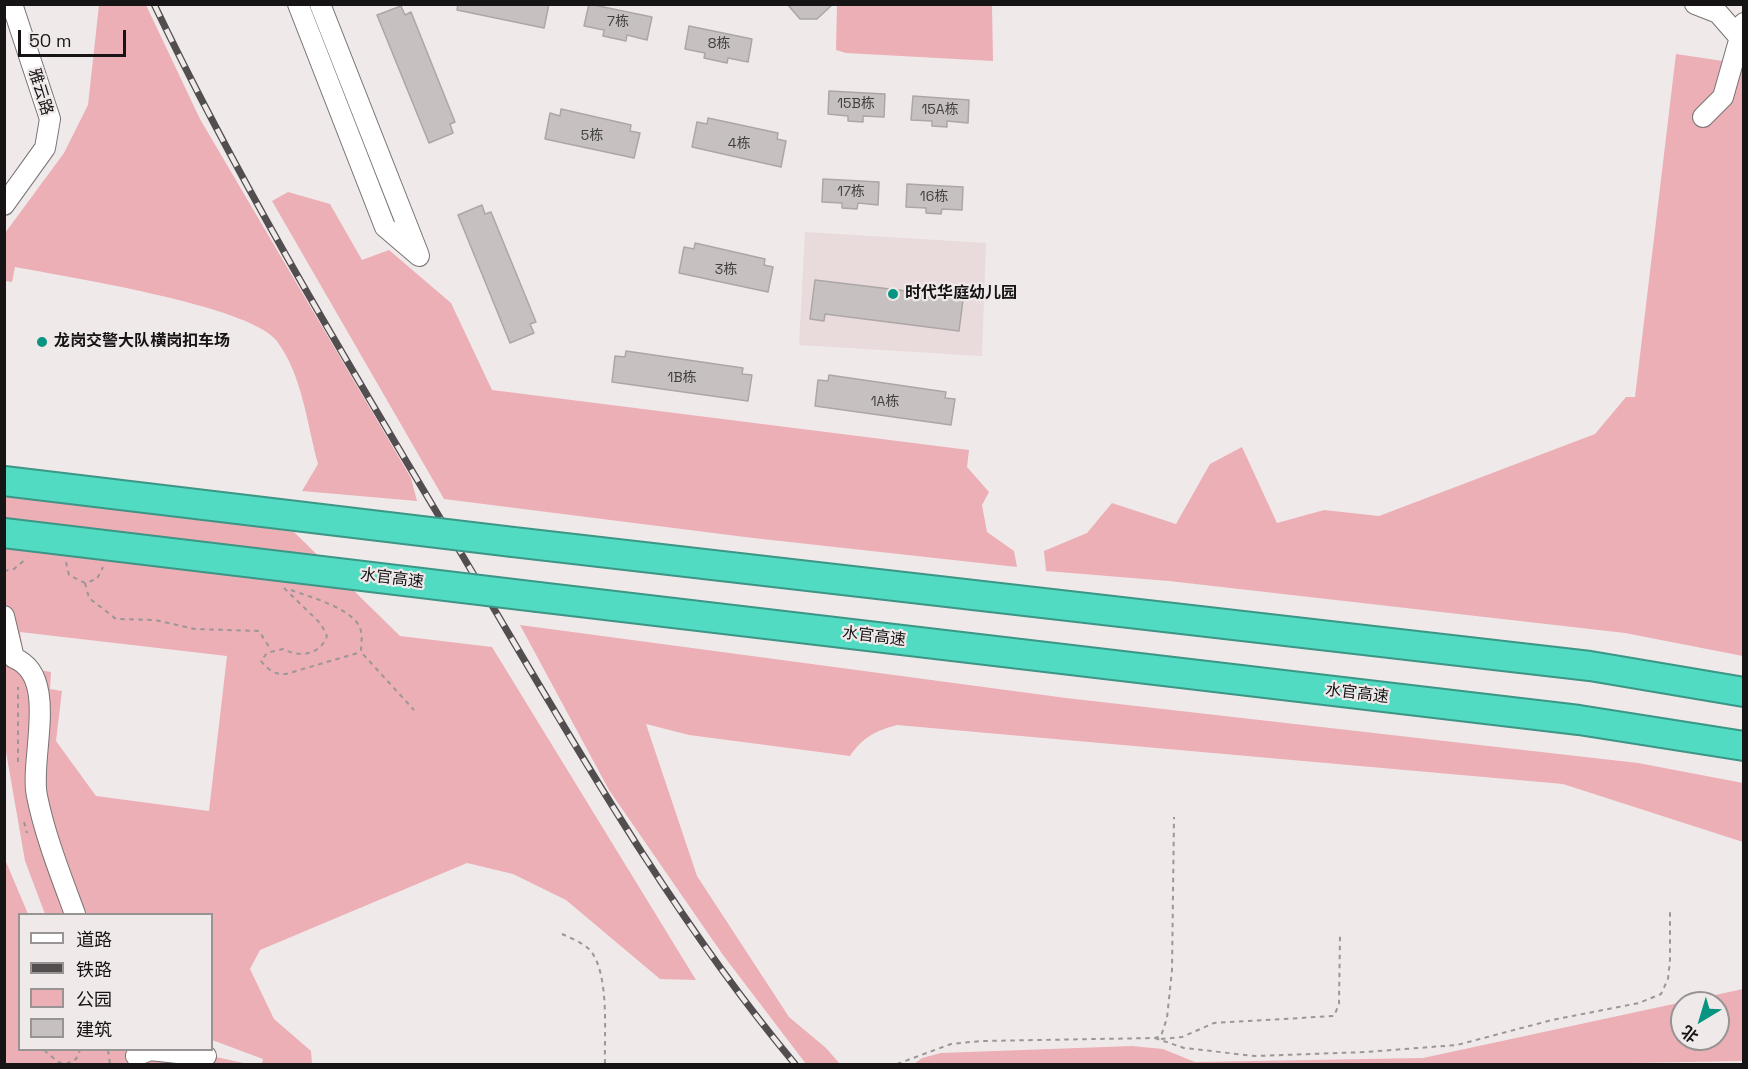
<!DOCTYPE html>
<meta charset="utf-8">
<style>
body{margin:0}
#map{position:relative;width:1748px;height:1069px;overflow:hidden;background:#efe9ea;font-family:"Space Grotesk","Noto Sans SC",sans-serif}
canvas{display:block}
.frame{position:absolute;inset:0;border:6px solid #161414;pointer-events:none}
.legend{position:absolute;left:18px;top:913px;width:195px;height:138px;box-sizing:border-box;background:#efe9ea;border:2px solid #989494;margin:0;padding:8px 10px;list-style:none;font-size:18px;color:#161414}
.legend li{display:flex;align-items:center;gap:12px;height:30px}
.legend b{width:30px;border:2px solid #989494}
.north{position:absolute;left:1670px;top:991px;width:60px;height:60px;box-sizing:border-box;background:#efe9ea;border:2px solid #989494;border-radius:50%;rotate:218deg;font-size:16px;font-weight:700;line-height:24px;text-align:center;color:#161414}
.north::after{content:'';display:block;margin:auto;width:21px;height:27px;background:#079480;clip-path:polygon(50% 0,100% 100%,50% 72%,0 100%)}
.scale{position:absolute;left:18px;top:30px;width:108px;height:27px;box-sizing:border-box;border:3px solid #161414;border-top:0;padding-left:8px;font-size:18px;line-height:21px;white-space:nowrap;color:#161414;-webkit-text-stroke:4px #efe9ea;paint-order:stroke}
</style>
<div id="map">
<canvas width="1748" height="1069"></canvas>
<div class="frame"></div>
<ul class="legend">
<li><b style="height:8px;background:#fff"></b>道路</li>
<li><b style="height:8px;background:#524e4f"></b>铁路</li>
<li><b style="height:16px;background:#ecafb6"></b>公园</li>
<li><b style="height:16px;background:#c6c0c1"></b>建筑</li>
</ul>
<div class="north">北</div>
<div class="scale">50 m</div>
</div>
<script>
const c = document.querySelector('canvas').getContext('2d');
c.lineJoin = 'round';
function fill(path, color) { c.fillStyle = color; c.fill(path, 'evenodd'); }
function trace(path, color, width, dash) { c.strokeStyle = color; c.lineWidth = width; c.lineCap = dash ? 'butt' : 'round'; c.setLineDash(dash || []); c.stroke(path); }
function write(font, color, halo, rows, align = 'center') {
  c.font = font + ' "Space Grotesk","Noto Sans SC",sans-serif'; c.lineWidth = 4.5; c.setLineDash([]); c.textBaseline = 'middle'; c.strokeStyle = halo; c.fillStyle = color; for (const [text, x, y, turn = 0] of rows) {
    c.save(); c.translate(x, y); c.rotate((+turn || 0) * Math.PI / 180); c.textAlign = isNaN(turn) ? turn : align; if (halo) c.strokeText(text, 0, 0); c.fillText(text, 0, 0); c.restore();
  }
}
const built = new Path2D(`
 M805,232L986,243L982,356L799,345Z`);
const green = new Path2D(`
 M99,5H146L200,119L411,478L417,501L302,491L318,464C307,424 302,373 276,340C247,305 67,277 15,267L12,282L5,281V233L64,153L88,105Z
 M837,5H992L993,61L846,53L836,50Z
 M1676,54L1743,64V656L1625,633L1169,581L1046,571L1044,551L1087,533L1112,503L1176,524L1210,464L1242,447L1277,523L1324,510L1379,516L1595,434L1626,397H1635Z
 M288,192L330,204L362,260L389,250L451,303L492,390L969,450L967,467L989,492L982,505L987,532L1014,551L1017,567L753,538L444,499L272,201Z
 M4,492L294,532L400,636L492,647L696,980L660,979L566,900L513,874L467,863L260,950L250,969L274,1019L311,1051L312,1064H262L263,1059L212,1040V914H45L25,861L5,746ZM20,632L227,656L209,811L96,796L56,741L62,691L50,689L51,672L26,668Z
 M520,625L1066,698L1638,763L1743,783V842L1563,784L897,725C875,731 863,737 850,756L689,735L646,724L697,876L789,1017L826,1048L840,1064H806L723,955L609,790Z
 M4,857L28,914H20V1050H184L248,1064H5Z
 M1743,989V1061L1575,1064H914L922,1058L941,1053L1132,1046L1163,1049L1195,1062L1423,1058ZM1682,1003H1718V1039H1682Z`);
const building = new Path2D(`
 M458,4H549L544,28L457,10Z
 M589,4L652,17L647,40L627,35L626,41L603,36L604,30L584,26Z
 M787,4H833L817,19H800Z
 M401,6L405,15L411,12L455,122L450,124L453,133L429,143L377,15Z
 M689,26L752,39L748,62L728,58L727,63L704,58L705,53L685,49Z
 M829,91L885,94L884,117L863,116V122L848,121V116L828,114Z
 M913,96L969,100L968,123L947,121V127L932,126V121L911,120Z
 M561,109L631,125L630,131L640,133L634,158L545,139L550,113L560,116Z
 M708,118L778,133L777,139L786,141L781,167L692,147L697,122L707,124Z
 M823,179L879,182L878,205L858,203L857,209L842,208V203L822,202Z
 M907,184L963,187L962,210L942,209L941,214L926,213V208L906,207Z
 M482,205L485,214L491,212L536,322L530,324L534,333L510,343L458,215Z
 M695,243L765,259L764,265L773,267L768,292L679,273L684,247L694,249Z
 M815,280L923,293L924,287L964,292L959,331L825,314L824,321L810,319Z
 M626,351L743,368L742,374L752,375L748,401L612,382L615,356L625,357Z
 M829,375L946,392L945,398L955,399L951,425L815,406L818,380L828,381Z`);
const path = new Path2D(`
 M66,562L69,575L85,583L97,579L103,567
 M4,571L14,569L27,558
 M85,583L89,598L116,619L155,620L195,629L259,631L271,650
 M284,588L321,624L327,636C320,655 300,658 283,649L267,653L261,661C267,669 275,675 286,674L361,652
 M291,590C310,597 352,608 360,628C363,635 361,644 361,652L414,710
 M18,762V687
 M24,822L27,833
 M562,934C571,938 583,943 590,950C610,974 604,1034 605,1064
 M1155,1038L1184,1048L1255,1056L1366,1052L1457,1045L1552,1020L1639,1003L1661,994L1668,979L1670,960V910
 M1161,1039L1182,1037L1214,1023L1334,1016L1339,1004L1340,936
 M44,1050L58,1062L66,1064L76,1059L80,1050
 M108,1050L110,1064
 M897,1064L951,1044L981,1041L1155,1038L1161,1036L1167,1018L1172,970L1174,817`);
const minor = new Path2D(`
 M298,4L385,227L419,256
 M320,4L418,253
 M1695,4L1718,13L1739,37
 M1703,117L1723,97L1744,23
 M4,205L45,148L50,119L12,4
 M4,616L14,658C60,676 29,759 37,796C45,836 61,876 75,914
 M136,1056L150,1050L206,1056`);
const highway = new Path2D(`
 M513,542L1590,666L1744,692
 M538,597L1579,720L1744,746`);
const rail = new Path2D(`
 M154,4C248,201 363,388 474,575C572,740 672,917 795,1064`);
const highwayBridge = new Path2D(`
 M4,481L513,542
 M4,533L538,597`);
const markers = [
 [893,294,6,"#079480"],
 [42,342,6,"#079480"]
];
const numberNames = [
 ["7栋",618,22],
 ["8栋",719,44],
 ["15B栋",856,104],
 ["15A栋",940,110],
 ["5栋",592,136],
 ["4栋",739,144],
 ["17栋",851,192],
 ["16栋",934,197],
 ["3栋",726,270],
 ["1B栋",682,378],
 ["1A栋",885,402]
];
const streetNames = [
 ["雅云路",40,92,73],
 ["水官高速",392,579,7],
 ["水官高速",874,637,7],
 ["水官高速",1357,694,7]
];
const poiNames = [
 ["时代华庭幼儿园",905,294],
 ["龙岗交警大队横岗扣车场",54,342]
];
fill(built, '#e9dadb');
fill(green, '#ecafb6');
fill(building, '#c6c0c1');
trace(building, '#aca6a6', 1.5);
trace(minor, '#797374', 22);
trace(highway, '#3c9585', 32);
trace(path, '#9b9697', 2, [4.5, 4.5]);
trace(minor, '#fff', 20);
trace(highway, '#51dbc2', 28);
trace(rail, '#524e4f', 7);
trace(rail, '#efe9ea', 4.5, [14]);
trace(highwayBridge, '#3c9585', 32, []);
trace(highwayBridge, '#51dbc2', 28);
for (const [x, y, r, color] of markers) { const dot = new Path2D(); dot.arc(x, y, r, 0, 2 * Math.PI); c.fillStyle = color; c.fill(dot); trace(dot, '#efe9ea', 2); }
write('14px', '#423f3f', null, numberNames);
write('16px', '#161414', '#efe9ea', streetNames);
write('bold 16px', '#161414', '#efe9ea', poiNames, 'left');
</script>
